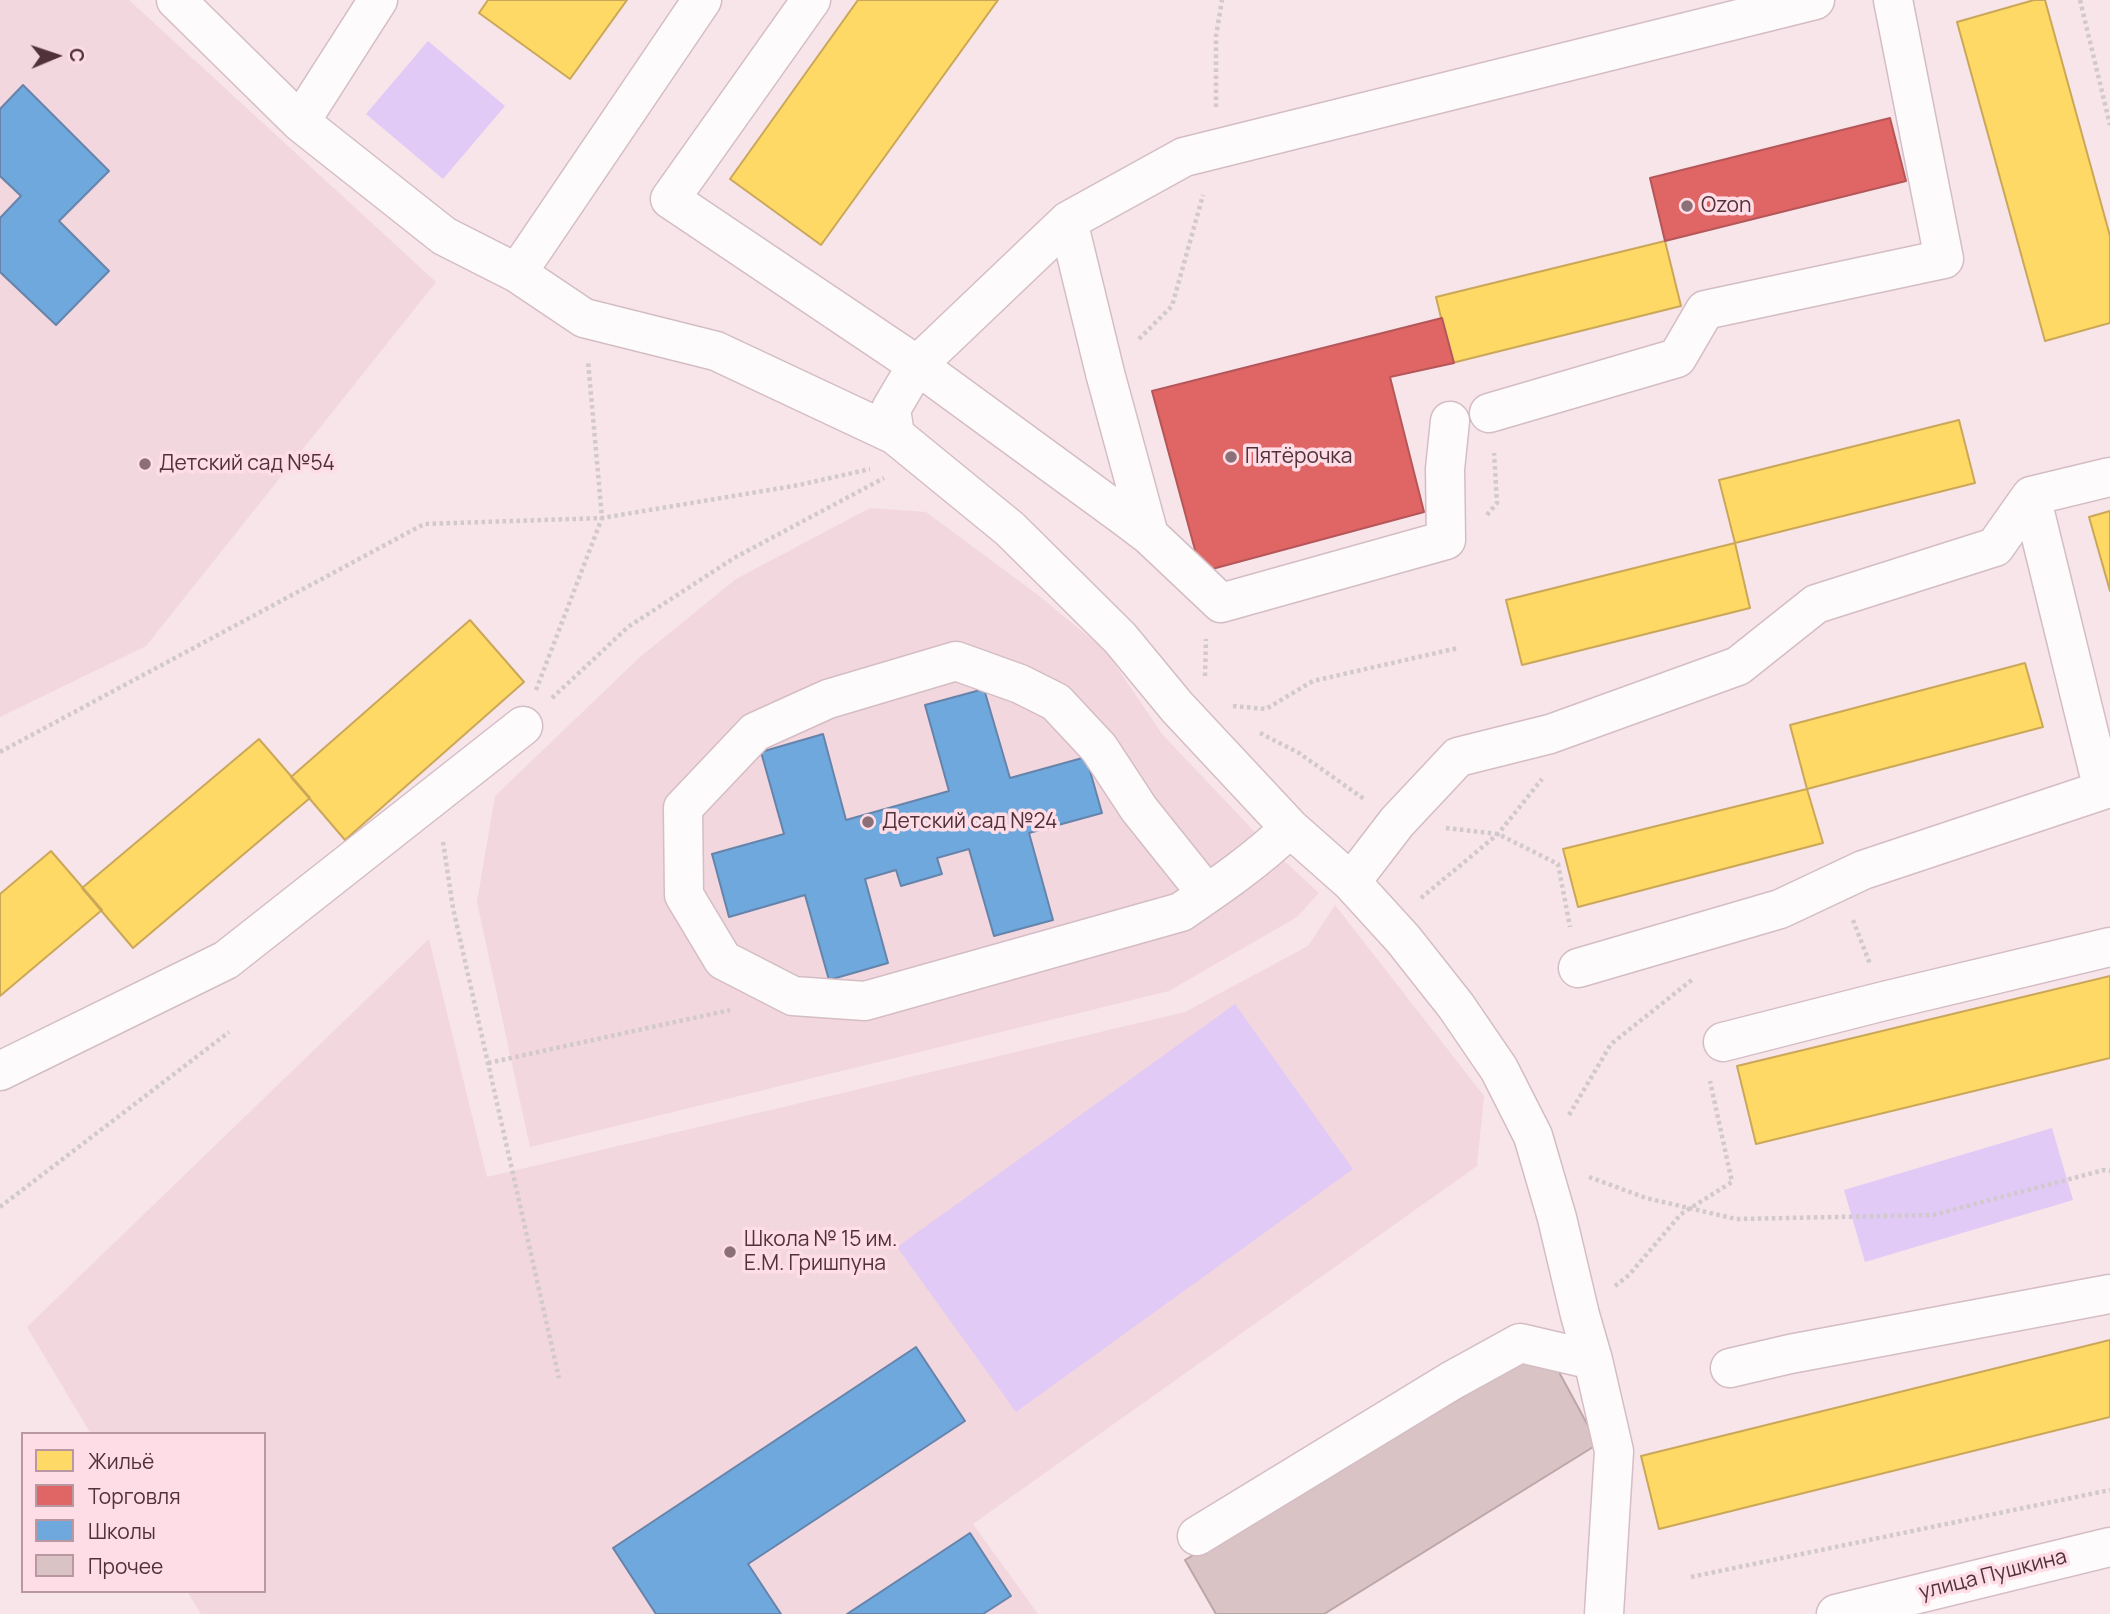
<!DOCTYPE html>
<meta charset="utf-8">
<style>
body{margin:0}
#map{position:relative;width:2110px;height:1614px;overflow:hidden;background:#f7e5ea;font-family:Manrope,sans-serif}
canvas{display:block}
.legend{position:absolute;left:21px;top:1432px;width:245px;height:161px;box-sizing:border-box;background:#ffdde6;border:2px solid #b998a1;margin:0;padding:9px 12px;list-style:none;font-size:21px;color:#51313a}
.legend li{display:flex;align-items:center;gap:14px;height:35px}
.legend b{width:35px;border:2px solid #b998a1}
.north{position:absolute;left:21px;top:21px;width:70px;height:70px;-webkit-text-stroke:5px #ffdde6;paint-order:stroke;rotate:88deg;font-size:19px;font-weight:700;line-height:28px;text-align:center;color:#51313a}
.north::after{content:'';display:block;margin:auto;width:24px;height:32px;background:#51313a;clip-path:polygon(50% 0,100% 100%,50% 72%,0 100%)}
</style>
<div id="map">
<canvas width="2110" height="1614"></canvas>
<ul class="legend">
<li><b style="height:19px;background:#ffd966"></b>Жильё</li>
<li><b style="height:19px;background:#e06666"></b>Торговля</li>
<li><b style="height:19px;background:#6fa8dc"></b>Школы</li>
<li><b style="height:19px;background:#dac3c5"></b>Прочее</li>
</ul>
<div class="north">С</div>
</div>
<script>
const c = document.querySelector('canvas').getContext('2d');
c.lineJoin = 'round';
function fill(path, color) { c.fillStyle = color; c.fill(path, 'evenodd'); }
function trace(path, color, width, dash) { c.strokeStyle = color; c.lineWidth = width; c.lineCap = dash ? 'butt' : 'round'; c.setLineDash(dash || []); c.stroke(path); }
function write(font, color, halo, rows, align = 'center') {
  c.font = font + ' Manrope,sans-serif'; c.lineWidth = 7; c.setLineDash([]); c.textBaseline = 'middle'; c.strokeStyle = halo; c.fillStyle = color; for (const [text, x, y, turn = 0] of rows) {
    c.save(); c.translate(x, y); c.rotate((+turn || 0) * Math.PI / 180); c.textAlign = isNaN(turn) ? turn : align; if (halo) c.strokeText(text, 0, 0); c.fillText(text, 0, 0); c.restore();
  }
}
const built = new Path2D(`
 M0,0H129L436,282L146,646L0,717Z
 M870,508L926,512L1038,595L1106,651L1162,734L1270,848L1319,893L1297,917L1169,991L530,1147L477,902L495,796L640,657L736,579Z
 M1335,905L1484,1096L1477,1166L973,1524L1038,1614H201L187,1591H264V1434H91L27,1327L429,939L487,1177L1185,1012L1308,946Z`);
const green = new Path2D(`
 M428,41L505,106L443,179L366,114Z
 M1235,1004L1353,1169L1016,1412L897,1247Z
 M2052,1128L2073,1200L1865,1262L1844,1190Z`);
const homes = new Path2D(`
 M488,0H627L570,79L479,13Z
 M858,0H998L821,245L730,179Z
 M2034,0H2045L2110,236V323L2045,341L1957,22Z
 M1665,241L1681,306L1452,363L1436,297Z
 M1959,420L1975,483L1735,543L1719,480Z
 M2110,511V591L2089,517Z
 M1735,543L1750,608L1522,665L1506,600Z
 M470,620L524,682L345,840L291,777Z
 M2025,663L2043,727L1807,789L1790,725Z
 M259,739L310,798L133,948L82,888Z
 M1807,789L1823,843L1578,907L1563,849Z
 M51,851L102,910L0,996V894Z
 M2110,976V1058L1756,1144L1737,1066Z
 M2110,1340V1417L1659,1529L1641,1456Z`);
const shops = new Path2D(`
 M1890,118L1906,181L1665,241L1650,178Z
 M1442,318L1454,363L1390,377L1424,512L1201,572L1152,391Z`);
const schools = new Path2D(`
 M23,85L109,171L59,221L109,271L56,325L0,272V218L21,196L0,176V109Z
 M984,689L1010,778L1086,757L1102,813L1029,833L1053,920L994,936L969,849L937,858L942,874L901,886L896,870L865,879L888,963L829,980L805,895L729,917L712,854L784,834L761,752L823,734L846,820L949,791L925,705Z
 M916,1347L965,1421L748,1564L781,1614H656L613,1548Z
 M970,1533L1011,1596L983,1614H847Z`);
const building = new Path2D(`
 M1546,1348L1598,1444L1324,1614H1216L1185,1560Z`);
const path = new Path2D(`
 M2080,0L2110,125
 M1216,107V36L1222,0
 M1139,339L1172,306L1203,195
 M1487,515L1497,503L1494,453
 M1205,676L1206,639
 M536,690L602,518L588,361
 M552,698L628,627L734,558L884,478
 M1233,706L1266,709L1313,681L1458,648
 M1260,733L1299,753L1364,799
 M0,752L424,524L602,518L799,485L870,469
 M1446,828L1498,834L1558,864L1570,927
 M443,842L453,908L559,1378
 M1421,898L1498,834L1542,779
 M1853,920L1870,964
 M488,1063L730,1010
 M1569,1115L1611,1044L1693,979
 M1589,1177L1646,1198L1736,1219L1933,1215L2104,1170L2110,1171
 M0,1207L229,1032
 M1615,1286L1629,1275L1681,1214L1732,1182L1710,1081
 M1691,1577L2110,1490`);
const minor = new Path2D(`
 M176,0L300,122L444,236L517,273L584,318L716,351L895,435L1010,529L1120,638L1177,707L1290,828L1351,882L1403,939L1456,1006L1499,1069L1533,1136L1557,1218L1580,1315L1593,1360L1614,1451L1604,1614
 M811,0L670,199L917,365L1125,517L1149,535L1221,603L1446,540L1445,469L1450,421
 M300,122L378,0
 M1068,221L1105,373L1149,535
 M517,273L702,0
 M1489,413L1677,358L1705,310L1944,259L1893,0
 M895,435L891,409L917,365L1068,221L1184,157L1815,0
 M1351,882L1397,822L1458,757L1550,734L1738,666L1816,604L1995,547L2031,496
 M1207,894L1139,809L1099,748L1056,702L1020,684L956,661L828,699L755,732L683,808L684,895L723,960L793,996L865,1001L1181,912C1219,886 1257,860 1290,828
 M1578,968L1780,909L1863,870L2103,790L2031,496L2110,477
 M1723,1042L1884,1001L2110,947
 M0,1071L226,960L523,726
 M1730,1368L1790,1354L2110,1294
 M1197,1536L1451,1381L1520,1343L1593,1360
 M1836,1614L2110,1547`);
const markers = [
 [1687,206,7,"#8b7078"],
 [1231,457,7,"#8b7078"],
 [145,464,7,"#8b7078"],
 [868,822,7,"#8b7078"],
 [730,1252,7,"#8b7078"]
];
const poiNames = [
 ["Ozon",1701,206],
 ["Пятёрочка",1245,457],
 ["Детский сад №54",159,464],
 ["Детский сад №24",882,822],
 ["Школа № 15 им.",744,1240],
 ["Е.М. Гришпуна",744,1264]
];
const streetNames = [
 ["улица Пушкина",1993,1575,-14]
];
fill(built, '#f3d7de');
fill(green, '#e1caf5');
fill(homes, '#ffd966');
trace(homes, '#cba759', 2);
fill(shops, '#e06666');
trace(shops, '#b55659', 2);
fill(schools, '#6fa8dc');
trace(schools, '#6684ab', 2);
fill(building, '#dac3c5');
trace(building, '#bca6a8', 2);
trace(minor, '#d4bdc4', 41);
trace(path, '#d2c9cc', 4.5, [3.5, 3.5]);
trace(minor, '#fefbfc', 38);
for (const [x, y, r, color] of markers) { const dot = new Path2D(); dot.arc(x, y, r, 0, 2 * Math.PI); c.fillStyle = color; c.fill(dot); trace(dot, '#ffdde6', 2.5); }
write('21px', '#51313a', '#ffdde6', poiNames, 'left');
write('21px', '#51313a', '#ffdde6', streetNames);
</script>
